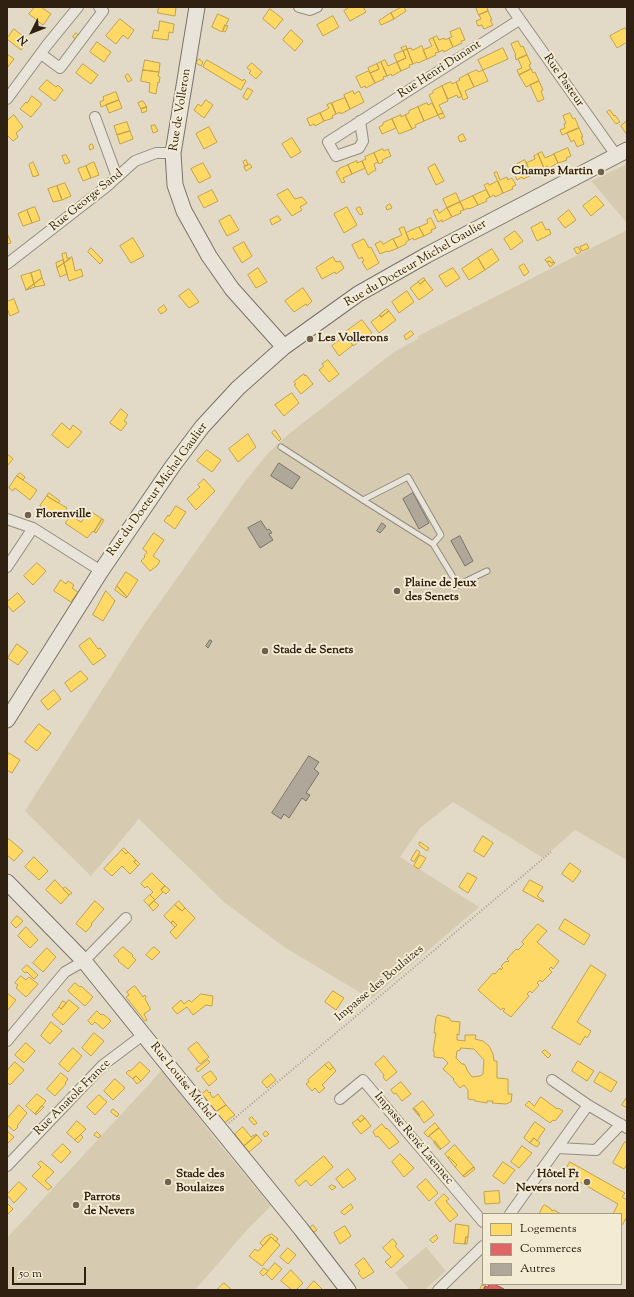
<!DOCTYPE html>
<meta charset="utf-8">
<style>
body{margin:0}
#map{position:relative;width:634px;height:1297px;overflow:hidden;background:#e2dac6;font-family:"Sorts Mill Goudy",serif}
canvas{display:block}
.frame{position:absolute;inset:0;border:8px solid #2f2011;pointer-events:none}
.legend{position:absolute;left:482px;top:1213px;width:140px;height:72px;box-sizing:border-box;background:#f3ebd3;border:1px solid #a59a85;margin:0;padding:5px 7px;list-style:none;font-size:12px;color:#2f2011}
.legend li{display:flex;align-items:center;gap:8px;height:20px}
.legend b{width:20px;border:1px solid #a59a85}
.north{position:absolute;left:12px;top:12px;width:40px;height:40px;-webkit-text-stroke:3px #f3ebd3;paint-order:stroke;rotate:228deg;font-size:11px;font-weight:700;line-height:16px;text-align:center;color:#2f2011}
.north::after{content:'';display:block;margin:auto;width:14px;height:18px;background:#2f2011;clip-path:polygon(50% 0,100% 100%,50% 72%,0 100%)}
.scale{position:absolute;left:12px;top:1267px;width:74px;height:18px;box-sizing:border-box;border:2px solid #2f2011;border-top:0;padding-left:5px;font-size:12px;line-height:14px;white-space:nowrap;color:#2f2011;-webkit-text-stroke:3px #f3ebd3;paint-order:stroke}
</style>
<div id="map">
<canvas width="634" height="1297"></canvas>
<div class="frame"></div>
<ul class="legend">
<li><b style="height:11px;background:#ffd966"></b>Logements</li>
<li><b style="height:11px;background:#e06666"></b>Commerces</li>
<li><b style="height:11px;background:#afa89a"></b>Autres</li>
</ul>
<div class="north">N</div>
<div class="scale">50 m</div>
</div>
<script>
const c = document.querySelector('canvas').getContext('2d');
c.lineJoin = 'round';
function fill(path, color) { c.fillStyle = color; c.fill(path, 'evenodd'); }
function trace(path, color, width, dash) { c.strokeStyle = color; c.lineWidth = width; c.lineCap = dash ? 'butt' : 'round'; c.setLineDash(dash || []); c.stroke(path); }
function write(font, color, halo, rows, align = 'center') {
  c.font = font + ' "Sorts Mill Goudy",serif'; c.lineWidth = 4; c.setLineDash([]); c.textBaseline = 'middle'; c.strokeStyle = halo; c.fillStyle = color; for (const [text, x, y, turn = 0] of rows) {
    c.save(); c.translate(x, y); c.rotate((+turn || 0) * Math.PI / 180); c.textAlign = isNaN(turn) ? turn : align; if (halo) c.strokeText(text, 0, 0); c.fillText(text, 0, 0); c.restore();
  }
}
const green = new Path2D(`
 M627,164V223L591,181Z
 M627,230V860L575,830L543,858L453,802L420,828L400,857L479,907L371,999L284,947L224,902L139,819L91,876L25,811L141,629L244,483L268,453L290,433L394,352L418,339V336Z
 M162,1070L216,1140L271,1206L247,1230L195,1290H7V1238Z
 M426,1247L446,1271L424,1290H410L395,1273Z`);
const homes = new Path2D(`
 M35,7H41L51,14L43,25L29,14Z
 M159,7H176L175,16L158,13Z
 M350,7H363L366,12L350,21L344,11Z
 M402,7H404L406,11L394,19L391,13Z
 M476,7H487L488,11L479,15Z
 M270,9L283,19L275,29L263,19Z
 M488,11L492,20H490L493,25L484,29L482,25L478,26L476,21L481,19L479,15Z
 M391,13L394,19L381,25L379,21Z
 M218,14L229,19L222,32L212,27Z
 M333,16L339,27L323,36L317,25Z
 M120,19L134,30L128,39L123,35L116,44L106,36Z
 M160,21L174,24L173,33L169,32L168,40L152,38L154,30L158,31Z
 M225,25L228,26L225,32L223,31Z
 M460,28L465,40L461,41L462,43L453,47L449,38L452,37L450,32Z
 M625,28L627,31V42L617,48L610,36Z
 M14,29L28,40L21,50L7,39Z
 M291,30L303,41L295,51L283,40Z
 M76,33L81,37L78,41L73,37Z
 M437,36L439,40L444,38L445,40L449,38L453,47L444,52L443,50L439,52L433,38Z
 M433,38L439,52L435,53L436,55L427,59L423,50L432,46L429,40Z
 M518,41L521,47L523,46L527,55L516,60L515,55H516L511,44Z
 M97,42L111,52L104,62L90,52Z
 M406,46L407,49L403,51L401,48Z
 M422,46L427,59L418,63L417,62L413,64L407,49L411,48L412,50Z
 M503,48L508,59L483,70L478,60Z
 M407,49L413,64L409,65L410,67L401,71L397,62L406,58L403,51Z
 M403,51L406,58L397,62L394,55Z
 M7,54L14,59L7,68Z
 M527,55L531,64L529,65L531,69L519,75L517,70L522,68L518,59Z
 M199,59L203,62L201,66L196,63Z
 M145,60L160,63L159,72L143,70Z
 M207,60L243,81L244,79L246,81L241,90L203,67Z
 M385,60L388,66L397,62L401,71L392,76L391,74L387,76L381,62Z
 M381,62L387,76L383,77L384,79L375,83L370,73L379,69L377,64Z
 M252,63L262,72L256,79L249,73L251,71L247,68Z
 M83,64L98,75L91,84L76,73Z
 M377,64L379,69L370,73L368,68Z
 M531,69L533,73L535,72L539,81L526,87L519,75Z
 M143,70L159,72L158,76L160,77L159,83L158,82L156,94L149,92L150,83L141,81Z
 M477,70L478,72L483,70L488,81L474,87L468,74Z
 M369,71L375,83L366,88L365,86L361,88L356,77Z
 M128,74L132,80L128,82L125,76Z
 M468,74L474,87L465,91L468,98L463,100L456,82L460,80L459,79Z
 M47,80L56,87L58,85L63,90L55,101L39,89Z
 M539,81L543,90L541,91L544,99L538,102L530,85Z
 M451,82L452,84L456,82L462,96L458,98L457,95L448,99L442,86Z
 M442,86L448,101L439,105L443,113L438,115L429,95L433,93V91Z
 M248,88L253,91L247,100L243,97Z
 M353,91L354,94L359,91L364,102L350,109L344,95Z
 M116,92L119,100L101,107L100,102L104,100L103,97Z
 M32,96L42,104L31,117L20,109L26,102L27,103Z
 M345,98L350,109L341,114L340,112L336,114L332,103Z
 M119,100L122,108L109,113L106,105Z
 M206,100L213,105L204,118L194,110L198,104L201,106Z
 M143,101L147,107L141,109L138,103Z
 M331,103L336,114L332,116L333,118L324,121L320,113L329,108L327,105Z
 M427,103L428,105L432,103L438,115L424,121L418,107Z
 M146,107L147,111L142,113L141,109Z
 M418,107L424,121L415,125L416,127L412,129L405,115L409,113V111Z
 M610,110L614,116L615,115L620,122L616,124L607,112Z
 M320,113L324,121L315,126L314,124L310,126L307,119Z
 M443,113L445,117L440,119L438,115Z
 M570,113L573,119L575,118L579,128L562,135L560,130L565,128L564,124L566,123L563,116Z
 M14,115L23,127L16,133L18,137L13,141L7,135V121Z
 M401,115V117L405,115L412,129L399,134L392,119Z
 M392,119L396,128L382,134L379,127L383,125V123Z
 M627,121V135L621,126Z
 M127,122L130,131L117,135L114,126Z
 M155,125L158,131L153,133L151,126Z
 M209,127L217,142L204,149L196,134Z
 M579,128L583,137H581L584,144L577,147L574,140L571,142L567,133Z
 M130,131L133,139L120,144L117,135Z
 M463,134L466,140L460,142L458,137Z
 M292,138L301,152L291,158L282,144Z
 M92,144L94,148L90,150L89,146Z
 M568,148L571,156L566,158L567,160L558,163L554,154Z
 M383,149L384,151L388,149L391,156L382,160L383,162L379,164L374,153Z
 M542,152L545,158L554,154L558,163L549,168L548,166L544,168L538,154Z
 M374,153L378,162L374,164L376,170L370,173V174L368,175L362,161L366,159L365,157Z
 M538,154L544,168L540,169L541,171L532,175L526,163L535,159L534,156Z
 M66,155L70,162L65,164L62,156Z
 M246,160L248,165L245,166L243,162Z
 M525,160L532,175L523,179L522,177L517,180L511,167Z
 M357,161V163L362,161L365,168L352,174L348,165Z
 M33,162L39,175L33,177L29,165Z
 M94,162L99,175L91,178L86,166Z
 M203,163L211,177L199,183L191,169Z
 M250,164L252,167L246,171L244,167Z
 M435,164L444,181L436,185L428,168Z
 M348,165L352,174L343,178L345,182L342,183L336,172L339,170V169Z
 M86,166L91,178L83,181L78,169Z
 M497,172L500,180L507,177L508,180L512,178L516,185L512,187L513,189L503,193L494,173Z
 M498,181L503,193L495,197L494,195L490,197L484,185L488,183L489,185Z
 M65,183L71,196L62,200L57,186Z
 M57,186L62,200L53,202L48,189Z
 M288,189L295,199L302,197L307,203L300,207L302,210L292,216L277,195Z
 M212,190L218,201L204,208L198,197Z
 M486,190L490,197L486,199L487,201L478,205L473,196Z
 M456,193L460,202L447,208L443,199Z
 M473,196L478,205L469,209L468,208L464,210L460,202Z
 M596,196L604,205L591,216L583,206Z
 M460,202L464,210L460,211L461,213L452,217L447,208Z
 M390,204L392,208L387,210L386,207Z
 M35,207L40,220L32,223L27,210Z
 M347,207L357,225L344,233L334,214Z
 M360,207L363,214L360,215L356,209Z
 M447,208L452,217L442,222V220L438,222L433,211L437,209L439,213Z
 M27,210L32,223L23,226L18,214Z
 M569,210L576,220L565,228L558,219Z
 M230,215L239,230L227,236L219,221Z
 M278,216L281,220L272,225L270,220Z
 M431,218L436,228L431,230L432,232L424,236L419,227L428,223L427,220Z
 M542,222L546,230L549,229L551,234L537,241L531,228Z
 M404,227L409,240L406,242V244L398,248L393,239L402,235L399,229Z
 M419,227L424,236L414,240L413,238L409,240L406,233Z
 M515,231L523,241L511,250L504,239Z
 M7,233L11,243L7,244Z
 M133,238L144,256L131,263L120,246Z
 M364,239L369,248L371,247L379,263L367,270L362,262L364,261L362,257L359,259L352,245Z
 M393,239L398,248L388,252L387,251L380,254L375,244L381,241L383,244Z
 M244,242L252,256L242,263L233,248Z
 M587,244L589,248L582,251L580,247Z
 M578,247L581,252L577,254L574,249Z
 M91,248L103,260L100,264L88,252Z
 M492,249L499,260L485,270L478,258Z
 M66,253L67,258H70V259L64,263L62,254Z
 M72,257L75,271L81,269L83,276L69,281L64,263Z
 M333,257L336,262L340,261L344,268L336,274L335,272L322,279L316,268Z
 M550,257L554,262L552,263L549,261L547,262L545,260Z
 M478,258L485,270L469,280L462,269Z
 M63,260L64,263L57,268L56,263Z
 M549,261L552,263L554,262L555,263L550,267L547,262Z
 M64,263L67,274L60,277L57,268Z
 M524,264L529,272L524,276L519,267Z
 M258,268L267,282L256,288L248,275Z
 M453,268L460,278L446,287L439,276Z
 M40,270L42,278L34,284L31,273Z
 M31,273L34,284L26,290L21,276Z
 M42,278L45,285L35,287L34,284Z
 M424,278L425,280L420,284L418,282Z
 M425,280L433,290L419,300L410,288L418,282L420,284Z
 M34,284L35,287L26,290Z
 M303,288L312,301L307,306L306,304L294,312L285,301Z
 M189,289L199,302L189,308L179,296Z
 M407,291L414,302L399,313L392,302Z
 M14,299L19,312L10,316L7,308V302Z
 M164,305L167,310L161,314L158,310Z
 M387,309L389,311L381,317L380,315Z
 M389,311L396,320L379,333L371,322L380,315L381,317Z
 M362,320L372,333L353,346L344,333Z
 M411,331L414,334L406,340L404,336Z
 M345,336L353,345L339,356L332,346Z
 M328,360L339,374L329,382L319,370L324,366L322,364Z
 M304,374L305,376L306,375L313,384L301,394L294,385L296,384L294,382Z
 M292,393L299,403L284,416L275,405Z
 M121,409L128,415L124,421L127,423L121,431L110,423Z
 M62,423L70,430L73,425L82,432L68,448L52,435Z
 M275,430L281,439L279,441L272,433Z
 M248,434L256,447L238,462L229,449Z
 M207,450L221,460L212,472L197,461Z
 M7,454L13,459L7,466Z
 M20,473L25,477L23,480L17,476Z
 M17,476L37,490L30,500L15,488L13,491L9,488Z
 M204,479L215,491L196,510L187,499L200,487L198,485Z
 M49,493L60,501L58,503L47,496Z
 M47,496L67,508L60,519L40,506Z
 M176,506L186,512L175,529L164,521L168,515L169,516Z
 M89,510L102,519L94,532L93,531L87,538L65,523L71,516L81,522Z
 M102,519L104,520L96,533L94,532Z
 M154,533L164,540L153,556L160,561L157,566L150,571L141,561L145,557L144,556L147,552L143,549Z
 M37,563L46,571L33,585L24,576Z
 M126,572L138,580L127,597L117,586Z
 M61,580L66,584L68,581L74,585L72,588L78,592L71,602L54,591Z
 M117,586L127,597L126,598L115,590Z
 M106,591L115,601L103,621L93,615Z
 M18,593L25,602L13,612L7,605V602Z
 M90,638L98,649L100,648L106,656L93,665L79,646Z
 M17,644L28,652L18,665L8,658Z
 M81,671L88,679L71,692L65,683Z
 M54,690L61,699L48,710L41,701Z
 M39,724L51,733L37,751L25,742Z
 M9,753L20,760L12,773L7,770V757Z
 M483,836L493,843L484,857L474,851Z
 M9,839L23,851L14,861L7,855V841Z
 M420,842L429,848L427,851L419,845Z
 M124,848L128,852L126,854L122,850Z
 M122,850L126,854L128,852L136,860L134,862L138,866L130,874L122,866L112,876L104,869Z
 M417,850L420,852L414,862L411,860Z
 M420,855L426,858L419,869L414,866Z
 M34,857L48,871L39,880L25,867Z
 M136,860L140,864L138,866L134,862Z
 M570,863L581,871L573,882L562,874Z
 M152,873L165,886L161,890L163,892L155,900L150,895L153,892L147,886L145,888L141,884Z
 M468,873L477,878L468,893L459,887Z
 M55,880L69,895L61,904L46,890Z
 M530,880L543,887L537,896L544,901L543,902L523,891Z
 M165,886L170,890L166,894L161,890Z
 M65,887L72,893L69,895L63,889Z
 M150,895L155,900L149,906L144,901Z
 M95,901L104,909L91,924L92,925L86,932L76,924Z
 M154,901L159,905L153,911L149,906Z
 M179,901L185,908L182,911L175,905Z
 M175,905L182,911L185,908L195,918L176,939L170,932L177,925L173,921L171,923L164,916Z
 M17,916L23,921L16,928L11,923Z
 M565,919L590,935L584,945L559,929Z
 M173,921L177,925L175,927L171,923Z
 M538,924L547,931L537,942L559,961L553,969L551,967L549,969L552,972L542,982L540,980L537,983L539,985L532,993L530,991L527,994L529,996L511,1017L503,1011L505,1009L503,1008L501,1010L478,990L493,973L495,974L500,968L501,970L503,968L501,966L506,961L507,962L509,961L507,959L516,949L518,950L524,944L522,942Z
 M26,927L38,940L30,948L18,936Z
 M123,947L133,955L132,956L136,960L128,969L118,961L119,960L114,956Z
 M154,947L160,952L152,960L146,955Z
 M47,948L56,957L43,972L33,963Z
 M27,965L38,975L34,979L27,972L25,973L22,970Z
 M591,965L606,975L577,1022L591,1031L587,1038L585,1036L580,1045L552,1028Z
 M21,976L26,980L29,977L38,984L26,997L16,988L18,985L15,983Z
 M75,983L80,987L81,986L93,997L85,1006L68,991Z
 M135,986L143,997L145,995L146,997L145,999L150,1008V1010L144,1014L147,1020L145,1021L126,997L129,995L127,992Z
 M333,991L344,998L336,1010L325,1002Z
 M7,993L16,1000L7,1011Z
 M201,994L213,996L212,1006L206,1005L193,1015L187,1007L177,1014L172,1008L181,1000L184,1004L189,1000L191,1002Z
 M69,1000L79,1008L63,1025L52,1015L59,1007L61,1009Z
 M63,1001L66,1003L61,1009L59,1007Z
 M97,1011L101,1015L103,1014L111,1021L103,1029L95,1022L92,1025L88,1021Z
 M438,1015L449,1018L451,1021L460,1022L459,1035L457,1034V1040L465,1041V1035H476L475,1039L483,1041L489,1046L493,1054L494,1061H497V1078L508,1079V1094H512L511,1102L506,1104L492,1103L493,1101H487V1103L475,1101V1100L468,1099V1090L464,1085L460,1088L453,1080L454,1079L443,1069L448,1063L443,1058L434,1057V1051H433L436,1033H434L436,1018ZM461,1048L474,1049L484,1060L483,1074L480,1076L472,1077L467,1070L466,1067L464,1064H462L456,1058L457,1051L460,1050Z
 M51,1022L62,1031L50,1044L41,1036Z
 M94,1033L104,1041L91,1056L82,1048Z
 M197,1042L209,1057L200,1064L188,1049Z
 M26,1043L35,1051L24,1063L15,1055Z
 M73,1048L82,1056L68,1072L59,1064Z
 M545,1050L551,1055L548,1058L542,1052Z
 M384,1056L397,1072L386,1081L383,1077L384,1075L375,1064Z
 M208,1060L210,1062L198,1072L196,1069Z
 M578,1061L594,1071L587,1081L572,1071Z
 M15,1062L24,1070L10,1085L7,1082V1071Z
 M140,1062L150,1071L141,1081L136,1076L133,1079L126,1073L129,1070L130,1071Z
 M329,1062L333,1067L330,1070L325,1065Z
 M325,1065L330,1070L333,1067L336,1071L322,1085L325,1088L319,1093L315,1088L312,1091L306,1084L309,1082L308,1080Z
 M211,1071L217,1079L209,1086L202,1077Z
 M600,1072L617,1082L611,1092L594,1082Z
 M61,1073L68,1079L65,1083L66,1084L55,1096L47,1089Z
 M271,1074L276,1080L267,1088L262,1082Z
 M136,1076L141,1081L137,1084L133,1079Z
 M115,1079L125,1088L113,1100L104,1091Z
 M401,1082L411,1094L402,1101L396,1093L394,1094L391,1090Z
 M207,1090L209,1093L210,1092L211,1093L210,1094L213,1098L218,1094L226,1105L216,1112L202,1094Z
 M37,1094L46,1101L35,1114L26,1106Z
 M99,1095L107,1102L95,1115L87,1107Z
 M541,1097L557,1109L558,1108L563,1111L555,1121L553,1120L550,1123L525,1105L529,1101L534,1106Z
 M627,1097V1108L622,1105Z
 M423,1101L434,1115L424,1123L414,1108Z
 M19,1105L27,1113L17,1126L18,1127L14,1131L7,1125V1119Z
 M226,1105L235,1115L224,1123L216,1112Z
 M42,1106L44,1107L36,1115L35,1114Z
 M414,1108L420,1115L419,1116L413,1109Z
 M113,1109L119,1114L117,1117L111,1112Z
 M362,1115L365,1118L360,1122L358,1119Z
 M252,1117L257,1123L254,1125L249,1119Z
 M365,1118L371,1126L361,1134L352,1123L358,1119L360,1122Z
 M77,1121L86,1129L75,1140L67,1133Z
 M535,1122L545,1129L537,1141L534,1138L530,1143L524,1138Z
 M435,1123L439,1128L428,1137L424,1133Z
 M382,1124L386,1129L387,1128L399,1142L389,1149L378,1136L376,1137L373,1132Z
 M243,1127L251,1137L256,1134L257,1135L244,1146L235,1134Z
 M439,1128L450,1142L441,1149L429,1136Z
 M7,1131L14,1137L7,1144Z
 M266,1131L269,1134L265,1137L263,1134Z
 M97,1132L101,1136L98,1138L94,1135Z
 M81,1135L83,1137L78,1143L75,1140Z
 M257,1135L262,1141L249,1152L244,1146Z
 M534,1138L540,1143L537,1147L530,1143Z
 M435,1141L441,1149L440,1150L434,1143Z
 M625,1142L627,1143V1164L624,1169L613,1163Z
 M63,1144L71,1152L61,1163L52,1155Z
 M455,1145L474,1167L463,1176L455,1167L457,1165L449,1157L448,1158L445,1154Z
 M522,1146L532,1153L519,1168L511,1162Z
 M400,1154L414,1168L404,1177L392,1162Z
 M324,1156L333,1167L311,1186L306,1180L299,1186L295,1181Z
 M449,1157L457,1165L455,1167L448,1158Z
 M41,1161L54,1172L45,1181L52,1187L48,1190L32,1176L41,1167L38,1164Z
 M503,1162L515,1170L504,1184L493,1176Z
 M570,1162L625,1193L622,1197L627,1200V1217L622,1225L621,1224V1214H613L618,1204L564,1173Z
 M474,1167L475,1169L465,1177L463,1176Z
 M348,1169L356,1179L343,1188L336,1179Z
 M426,1179L438,1193L429,1201L417,1187Z
 M19,1182L27,1189L14,1203L7,1195Z
 M332,1185L336,1187L332,1190L329,1187Z
 M499,1191L500,1203L485,1204L484,1192Z
 M444,1194L449,1199L446,1201L458,1215L450,1222L435,1203Z
 M7,1203L13,1209L7,1215Z
 M351,1204L353,1208L344,1215L341,1212Z
 M545,1205L551,1209L552,1211L554,1210L561,1214H539L543,1206Z
 M456,1224L469,1226L468,1237H466L465,1244L454,1243Z
 M313,1225L317,1230L314,1232L310,1228Z
 M345,1226L351,1236L340,1244L334,1233Z
 M272,1234L278,1239L276,1242L271,1237L263,1246L260,1243L265,1237Z
 M436,1235L438,1238L433,1243L430,1240Z
 M271,1237L280,1245L262,1266L249,1256L255,1249L258,1251Z
 M466,1237H468L467,1244H465Z
 M393,1239L397,1244L395,1246L404,1256L391,1268L385,1262L391,1257L383,1248Z
 M288,1248L296,1255L288,1264L280,1257Z
 M364,1258L374,1272L363,1279L358,1273L360,1271L355,1265Z
 M275,1263L282,1269L272,1280L266,1274Z
 M264,1268L268,1271L263,1276L260,1273Z
 M291,1270L303,1283L296,1290H292L281,1281Z
 M314,1281L323,1290H306Z
 M224,1283L232,1290H217Z
 M482,1285L485,1286L483,1290H480Z`);
const shops = new Path2D(`
 M489,1284H494L504,1289L503,1290H483L485,1286L488,1287Z`);
const building = new Path2D(`
 M279,463L300,477L292,489L271,476Z
 M413,493L429,523L419,529L403,499Z
 M261,521L267,530L269,529L272,533L269,534L273,540L260,548L248,528Z
 M382,523L386,526L380,533L377,531Z
 M460,536L473,561L465,566L451,541Z
 M210,640L212,641L208,648L206,646Z
 M309,756L319,762L314,769L319,773L306,793L310,795L306,801L302,798L289,818L284,814L281,819L272,813Z`);
const path = new Path2D(`
 M229,1123L551,852`);
const lane = new Path2D(`
 M281,447L363,500L433,544L458,585L487,571
 M363,500L408,477L441,535L433,544`);
const street = new Path2D(`
 M299,7L310,10L317,7
 M511,7L616,155
 M41,54L60,68L103,11L99,7
 M7,99L47,45L78,7
 M95,117L117,177
 M360,121L363,141L359,148L336,156L328,142L519,20
 M7,264L106,187L135,161L156,153H173
 M7,519L33,528L101,571
 M7,567L33,528
 M7,1041L65,972L84,961L126,918
 M552,1080L588,1105L627,1128
 M340,1099L363,1080L483,1222
 M558,1148L596,1150L621,1124
 M7,1166L103,1065L143,1035
 M510,1214L588,1105
 M438,1290L483,1246`);
const secondary = new Path2D(`
 M197,7L173,153L175,185L184,211L209,256L232,289L284,347
 M7,720L101,571L172,467L202,427L238,388L284,347L358,294L427,255L627,150
 M7,882L84,961L180,1080L301,1229L348,1290`);
const markers = [
 [601,172,4,"#6e6150"],
 [310,339,4,"#6e6150"],
 [28,515,4,"#6e6150"],
 [397,591,4,"#6e6150"],
 [265,651,4,"#6e6150"],
 [168,1182,4,"#6e6150"],
 [587,1182,4,"#6e6150"],
 [76,1205,4,"#6e6150"]
];
const streetNames = [
 ["Rue Henri Dunant",440,70,-33],
 ["Rue Pasteur",563,81,55],
 ["Rue de Volleron",181,110,-81],
 ["Rue George Sand",87,201,-39],
 ["Rue du Docteur Michel Gaulier",416,264,-30],
 ["Rue du Docteur Michel Gaulier",158,490,-54],
 ["Impasse des Boulaizes",380,984,-40],
 ["Rue Louise Michel",182,1082,51],
 ["Rue Anatole France",73,1098,-45],
 ["Impasse René Laennec",413,1139,50]
];
const poiNames = [
 ["Champs Martin",593,172,"right"],
 ["Les Vollerons",318,339],
 ["Florenville",36,515],
 ["Plaine de Jeux",405,584],
 ["des Senets",405,598],
 ["Stade de Senets",273,651],
 ["Stade des",176,1175],
 ["Boulaizes",176,1189],
 ["Hôtel F1",579,1175,"right"],
 ["Nevers nord",579,1189,"right"],
 ["Parrots",84,1198],
 ["de Nevers",84,1212]
];
fill(green, '#d6cbb0');
fill(homes, '#ffd966');
trace(homes, '#c1a24c', 1);
fill(shops, '#e06666');
trace(shops, '#ab514c', 1);
fill(building, '#afa89a');
trace(building, '#7a7468', 1);
trace(lane, '#938d80', 7);
trace(street, '#938d80', 12);
trace(secondary, '#7a7468', 17);
trace(path, '#a6a197', 2, [1, 2]);
trace(lane, '#e8e4da', 5);
trace(street, '#e8e4da', 10);
trace(secondary, '#e8e4da', 15);
for (const [x, y, r, color] of markers) { const dot = new Path2D(); dot.arc(x, y, r, 0, 2 * Math.PI); c.fillStyle = color; c.fill(dot); trace(dot, '#f3ebd3', 1.5); }
write('12px', '#2f2011', '#f3ebd3', streetNames);
write('bold 12px', '#2f2011', '#f3ebd3', poiNames, 'left');
</script>
